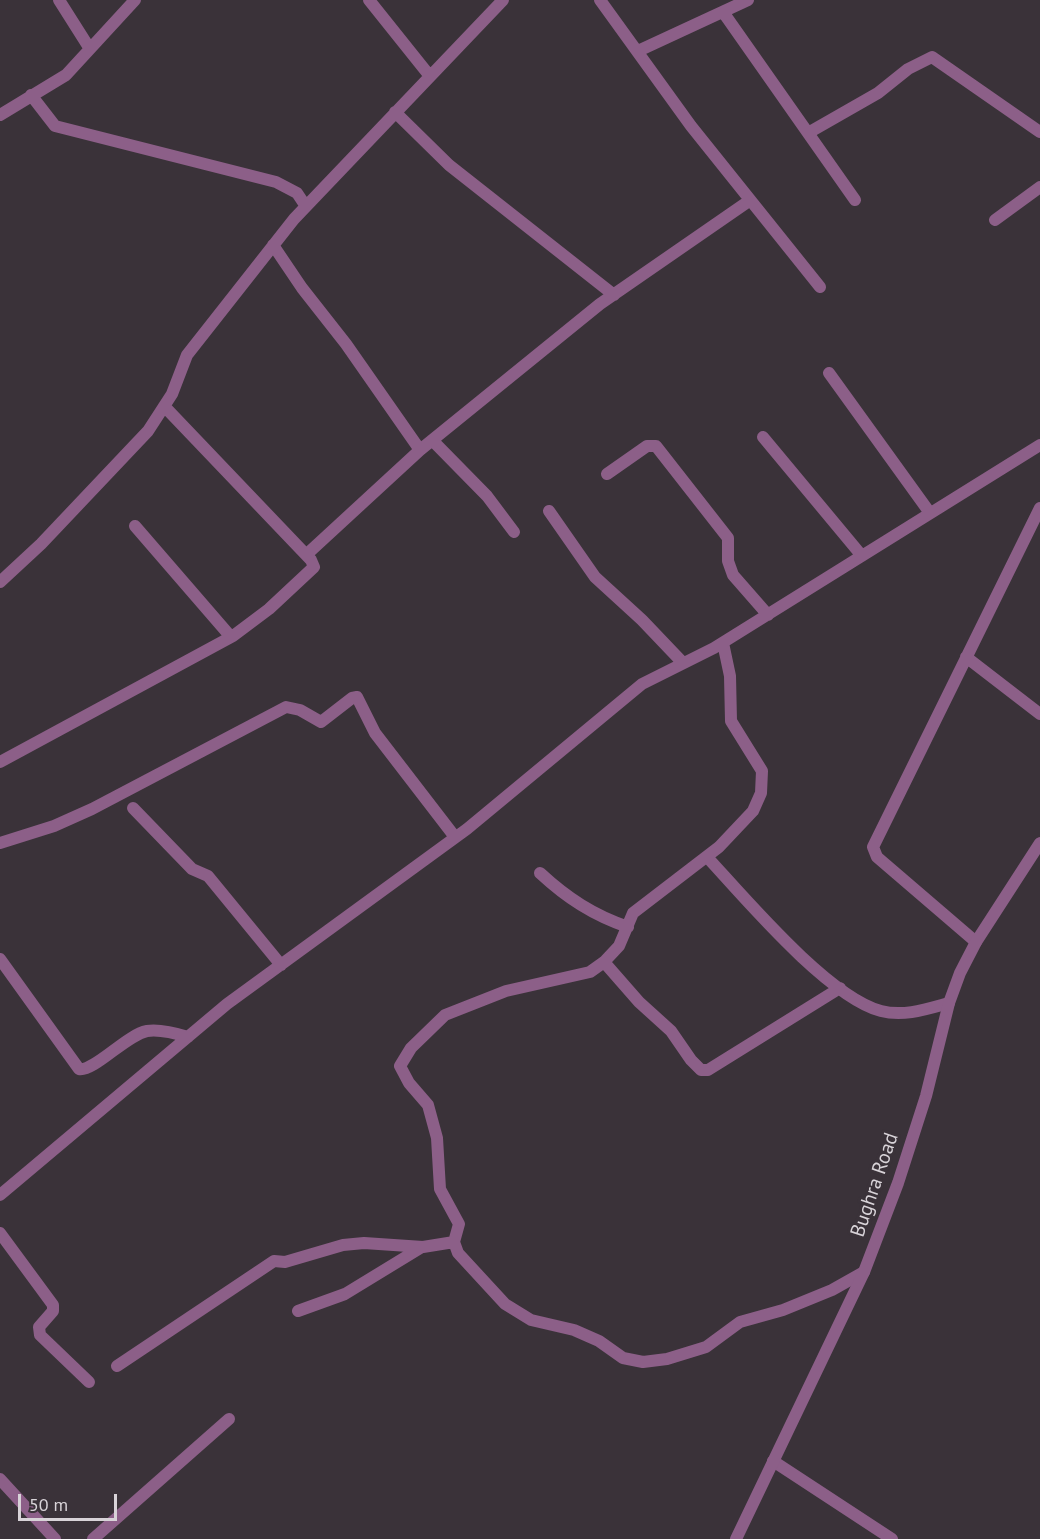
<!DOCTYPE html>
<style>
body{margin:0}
#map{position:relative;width:1040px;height:1539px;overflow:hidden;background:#3a3239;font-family:"PT Sans",sans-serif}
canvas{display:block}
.scale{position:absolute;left:18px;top:1494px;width:99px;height:27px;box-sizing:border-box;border:3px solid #d8d3d8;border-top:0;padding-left:8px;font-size:18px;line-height:21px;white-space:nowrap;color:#d8d3d8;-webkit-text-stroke:4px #3a3239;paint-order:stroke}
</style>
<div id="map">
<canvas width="1040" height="1539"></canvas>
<div class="scale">50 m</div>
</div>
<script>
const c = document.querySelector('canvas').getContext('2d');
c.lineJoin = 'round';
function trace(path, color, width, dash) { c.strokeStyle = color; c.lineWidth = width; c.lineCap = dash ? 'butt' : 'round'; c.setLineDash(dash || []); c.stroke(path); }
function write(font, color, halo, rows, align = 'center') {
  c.font = font + ' "PT Sans",sans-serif'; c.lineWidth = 6; c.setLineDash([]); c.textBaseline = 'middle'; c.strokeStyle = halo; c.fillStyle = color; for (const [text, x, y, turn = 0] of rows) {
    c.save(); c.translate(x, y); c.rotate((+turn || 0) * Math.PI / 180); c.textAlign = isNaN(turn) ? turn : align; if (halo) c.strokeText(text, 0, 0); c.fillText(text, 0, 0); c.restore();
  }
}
const minor = new Path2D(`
 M59,0L90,49
 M369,0L429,75
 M600,0L691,126L820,287
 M723,12L855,200
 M638,51L748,0
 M31,95L55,126L276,182L297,193L305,205
 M395,112L449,165L614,295
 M0,115L66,75L135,0
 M808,133L878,93L908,69L932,57L1040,132
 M995,220L1040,187
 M273,245L302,288L346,344L420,450
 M829,373L930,513
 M763,437L862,556
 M432,440L487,496L514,532
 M607,474L647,446H656L728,538V561L733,575L768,615
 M549,511L595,577L642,620L683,663
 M135,526L231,637
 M306,555L420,450L600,304L749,201
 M0,582L41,544L148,431L172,394L187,355L294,219L503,0
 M723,643L730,676L731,721L762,771L761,793L753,811L719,847L633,913L619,946L604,962L590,972L506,991L445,1015L411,1048L400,1066L409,1083L428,1105L437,1138L440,1189L459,1224L454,1242L458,1253L505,1304L531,1320L574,1330L599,1341L623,1358L643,1362L667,1359L706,1347L740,1322L783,1310L832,1290L864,1272
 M966,657L1040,714
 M0,762L233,636L269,609L314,567L311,560L164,406
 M133,808L192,869L208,876L281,965
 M0,843L54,826L92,809L286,707L300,710L321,722L352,698L357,697L375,733L455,837
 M707,857C745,898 828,997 881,1011C904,1017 927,1009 949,1003
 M540,873C567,898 593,915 628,927
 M976,942L877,857L873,847L1040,508
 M0,959L79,1069C94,1072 126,1035 147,1031C160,1029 175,1033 188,1037
 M604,962L639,1002L671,1031L691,1060L701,1070H708L840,988
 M0,1195L227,1004L467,829L642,684L714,648L1040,445
 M0,1233L53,1305V1311L39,1327L40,1335L89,1382
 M298,1311L345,1294L422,1247
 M117,1366L274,1261L285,1262L343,1245L364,1243L423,1247L454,1242
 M773,1461L892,1539
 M0,1479L55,1539
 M93,1539L229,1419`);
const tertiary = new Path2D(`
 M736,1539L864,1272L898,1183L926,1096L949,1003L960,973L976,942L1040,843`);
const streetNames = [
 ["Bughra Road",875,1185,-71]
];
trace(minor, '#8c5f88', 12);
trace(tertiary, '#8c5f88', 12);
write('20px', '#d8d3d8', '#3a3239', streetNames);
</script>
